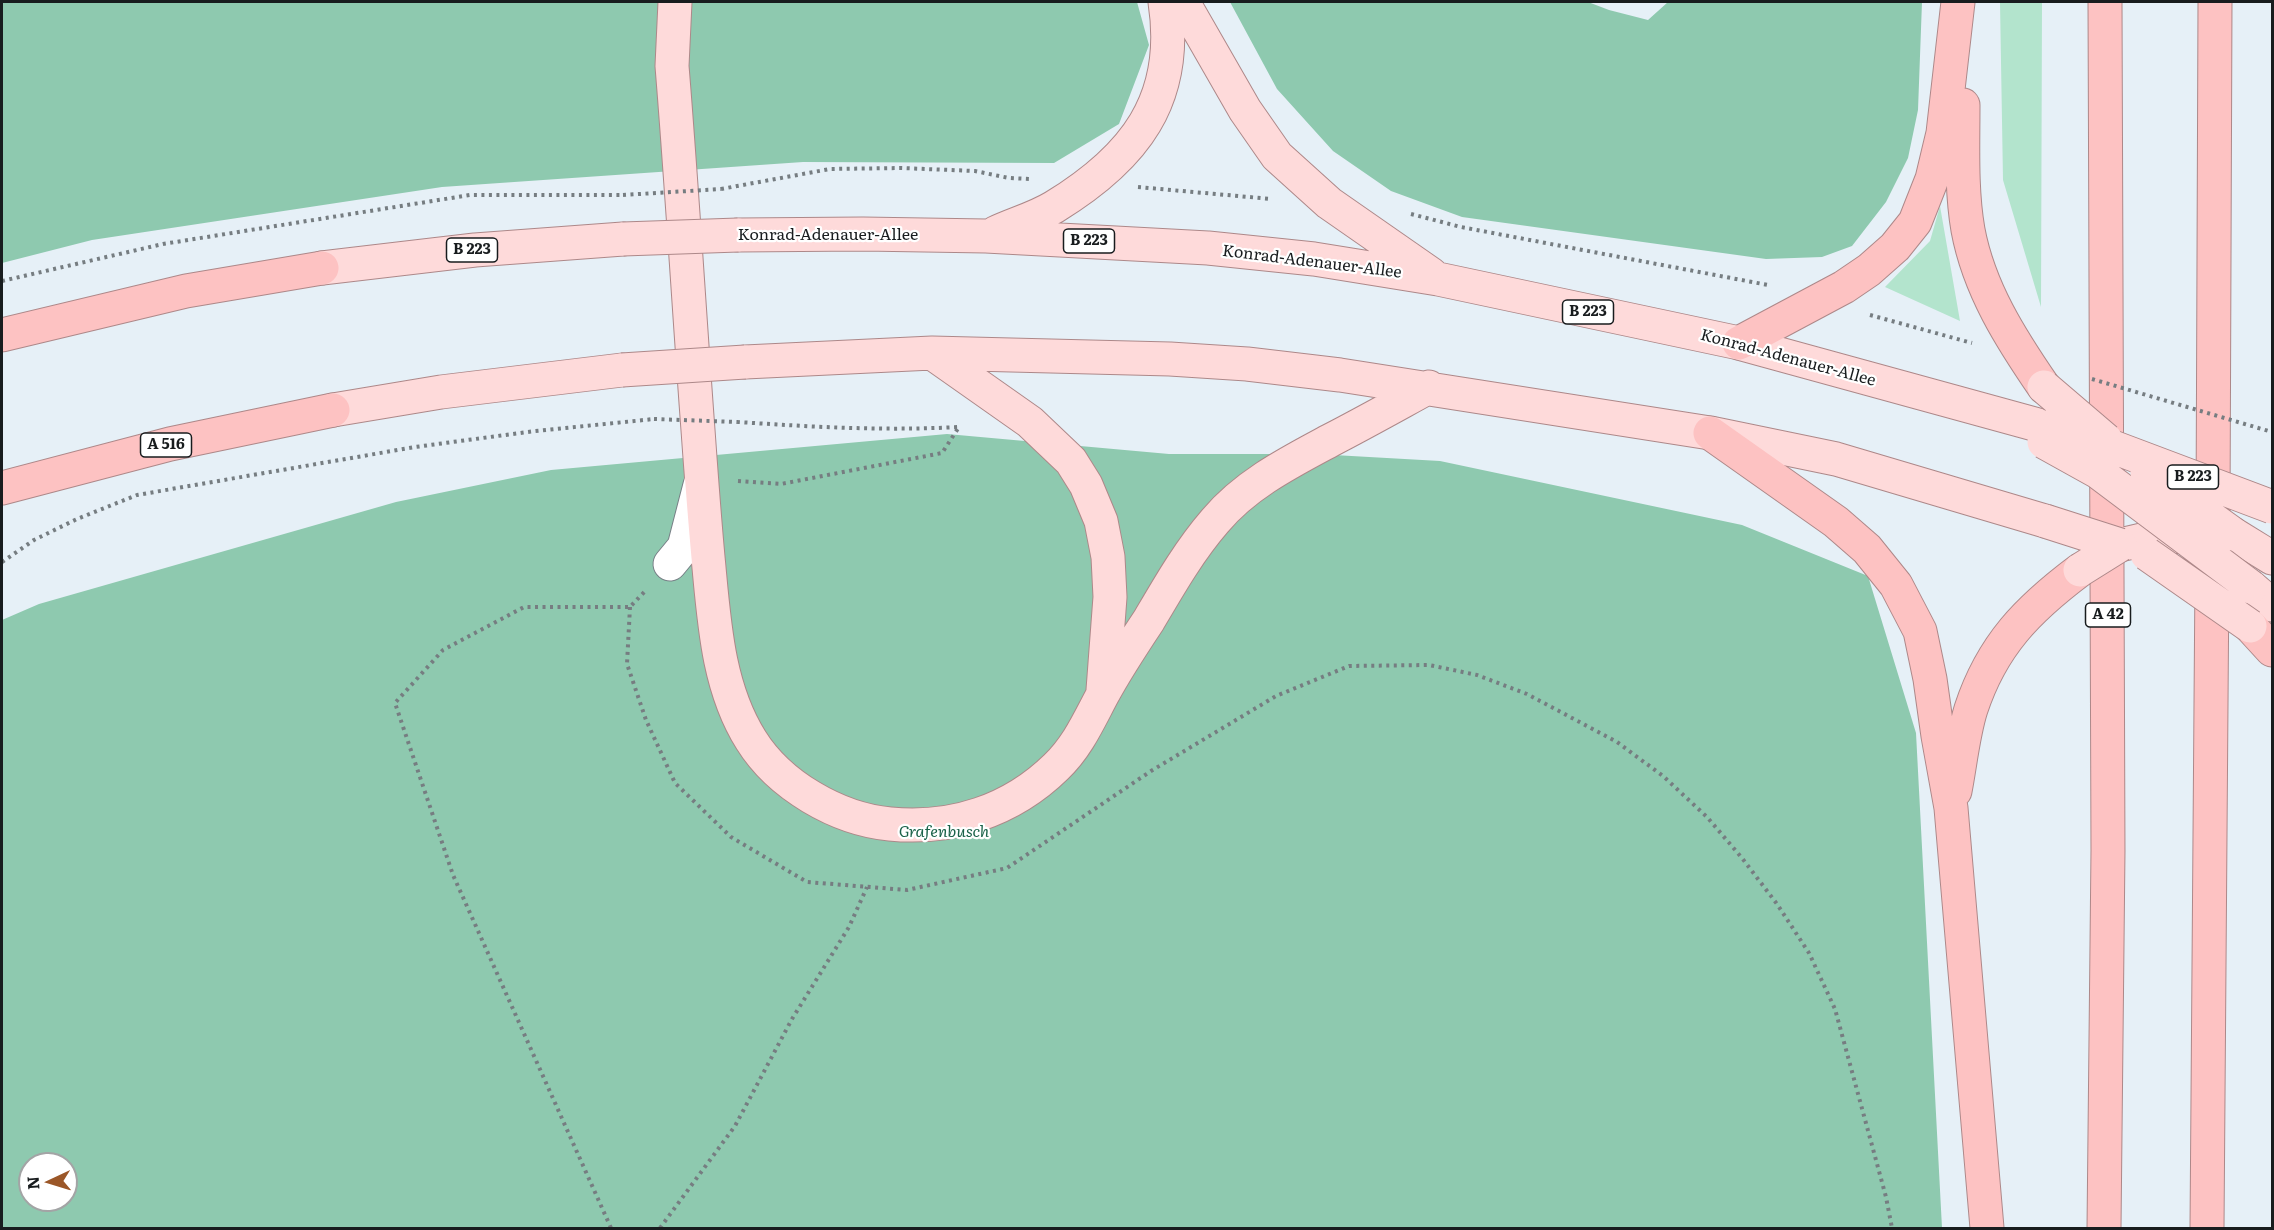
<!DOCTYPE html>
<style>
body{margin:0}
#map{position:relative;width:2274px;height:1230px;overflow:hidden;background:#e6f0f7;font-family:Literata,serif}
canvas{display:block}
.frame{position:absolute;inset:0;border:3px solid #181c1e;pointer-events:none}
.north{position:absolute;left:18px;top:1152px;width:60px;height:60px;box-sizing:border-box;background:#fff;border:2px solid #a3a4a5;border-radius:50%;rotate:266deg;font-size:16px;font-weight:700;line-height:24px;text-align:center;color:#181c1e}
.north::after{content:'';display:block;margin:auto;width:21px;height:27px;background:#9b5728;clip-path:polygon(50% 0,100% 100%,50% 72%,0 100%)}
</style>
<div id="map">
<canvas width="2274" height="1230"></canvas>
<div class="frame"></div>
<div class="north">N</div>
</div>
<script>
const c = document.querySelector('canvas').getContext('2d');
c.lineJoin = 'round';
function fill(path, color) { c.fillStyle = color; c.fill(path, 'evenodd'); }
function trace(path, color, width, dash) { c.strokeStyle = color; c.lineWidth = width; c.lineCap = dash ? 'butt' : 'round'; c.setLineDash(dash || []); c.stroke(path); }
function write(font, color, halo, rows, align = 'center') {
  c.font = font + ' Literata,serif'; c.lineWidth = 4.5; c.setLineDash([]); c.textBaseline = 'middle'; c.strokeStyle = halo; c.fillStyle = color; for (const [text, x, y, turn = 0] of rows) {
    c.save(); c.translate(x, y); c.rotate((+turn || 0) * Math.PI / 180); c.textAlign = isNaN(turn) ? turn : align; if (halo) c.strokeText(text, 0, 0); c.fillText(text, 0, 0); c.restore();
  }
}
const green = new Path2D(`
 M2000,2H2042L2041,307L2003,180Z
 M1940,206L1960,321L1885,287L1930,241Z`);
const forest = new Path2D(`
 M2,2H1137L1149,45L1119,124L1054,163L803,162L442,187L92,240L2,263Z
 M1230,2H1588L1609,10L1648,20L1668,2H1922L1918,110L1908,158L1886,202L1852,246L1822,257L1766,259L1462,217L1391,191L1333,151L1277,89Z
 M947,434L1169,454H1316L1440,461L1742,525L1868,576L1916,733L1942,1228H2V620L39,604L396,502L551,470ZM30,1164H66V1200H30Z`);
const path = new Path2D(`
 M1138,187L1271,199
 M721,189L830,169L901,168L975,171L1009,178L1029,179
 M1411,214L1461,227L1768,285
 M2,281L163,244L470,195H623
 M1870,315L1972,343
 M738,481L781,484L942,453L959,427C883,431 814,427 738,422
 M2,562L34,540L77,519L137,495L415,447L535,431L654,419
 M630,607L627,664L646,720L675,783L731,837L807,882L907,890L1007,868L1151,771L1276,696L1349,666L1429,665L1477,675L1527,694L1617,742L1663,776L1707,817L1742,858L1777,904L1809,953L1835,1009L1886,1197L1892,1228
 M611,1228L453,875L395,703L443,650L524,607H630L647,589
 M660,1228L735,1126L792,1019L849,927L867,887`);
const minor = new Path2D(`
 M670,564L684,547L700,485`);
const major = new Path2D(`
 M675,2L672,66C682,188 689,309 698,430C701,472 704,514 708,557C714,619 717,686 751,740C779,785 837,819 890,824C952,830 1011,811 1056,767C1078,746 1089,720 1103,694C1117,668 1133,644 1149,620C1169,586 1189,551 1215,521C1246,484 1290,462 1331,440C1364,423 1396,405 1429,387
 M1183,2L1245,110L1277,156L1329,203L1431,274
 M995,233C1014,224 1036,218 1054,207C1134,158 1180,100 1165,2
 M738,235L863,234L986,236L1208,248L1314,259L1438,279L1739,343L2045,427
 M322,268L475,250L623,239
 M932,353L1030,422L1071,461L1086,485L1101,521L1108,557L1110,597L1103,690
 M745,362L932,353L1170,359L1247,364L1340,375L1710,433L1836,459L2045,521
 M333,410L441,392L622,370
 M2233,534L2272,558
 M2120,545L2150,538L2185,536
 M2251,587L2272,605`);
const highway = new Path2D(`
 M1963,105C1963,146 1961,190 1968,230C1979,289 2011,339 2044,387
 M2,335L186,291L322,268
 M1739,343L1844,287L1869,270L1895,247L1915,222L1932,179L1943,133L1958,2
 M1710,433L1836,522L1867,549L1896,585L1920,631L1930,679L1938,736L1951,808L1987,1228
 M2,488L170,444L333,410
 M2213,513L2215,2
 M2250,626L2272,650
 M1955,791C1960,766 1963,734 1971,709C1992,645 2028,609 2080,570
 M2104,1228L2108,850L2105,2
 M2207,1228L2212,573`);
const pathBridge = new Path2D(`
 M623,195L721,189
 M2092,379L2272,432
 M654,419L738,422`);
const majorBridge = new Path2D(`
 M623,239L738,235
 M622,370L745,362
 M2044,387L2106,440
 M2045,427L2113,447L2272,507
 M2044,442L2098,472L2251,587
 M2147,472L2233,534
 M2045,521L2120,545
 M2147,554L2250,626
 M2080,570L2120,545`);
const shields = [
 [1089,241,51],
 [472,250,51],
 [1588,312,51],
 [166,445,51],
 [2193,477,51],
 [2108,615,45]
];
const shieldNames = [
 ["B 223",1089,241],
 ["B 223",472,250],
 ["B 223",1588,312],
 ["A 516",166,445],
 ["B 223",2193,477],
 ["A 42",2108,615]
];
const streetNames = [
 ["Konrad-Adenauer-Allee",828,235],
 ["Konrad-Adenauer-Allee",1312,262,7],
 ["Konrad-Adenauer-Allee",1788,358,15]
];
const parkNames = [
 ["Grafenbusch",944,832]
];
fill(green, '#b3e4cd');
fill(forest, '#8ec9af');
trace(minor, '#788087', 35);
trace(major, '#ad8889', 35);
trace(highway, '#ad8889', 35);
trace(path, '#767d81', 4, [3, 4.5]);
trace(minor, '#fff', 33);
trace(major, '#fedada', 33);
trace(highway, '#fdc2c2', 33);
trace(majorBridge, '#ad8889', 35, []);
trace(pathBridge, '#767d81', 4, [3, 4.5]);
trace(majorBridge, '#fedada', 33);
for (const [x, y, w] of shields) { const box = new Path2D(); box.roundRect(x - w / 2, y - 12, w, 24, 4.5); c.fillStyle = '#fff'; c.fill(box); trace(box, '#181c1e', 1.5); }
write('bold 15px', '#181c1e', null, shieldNames);
write('16px', '#181c1e', '#fff', streetNames);
write('italic 16px', '#1b6249', '#fff', parkNames);
</script>
